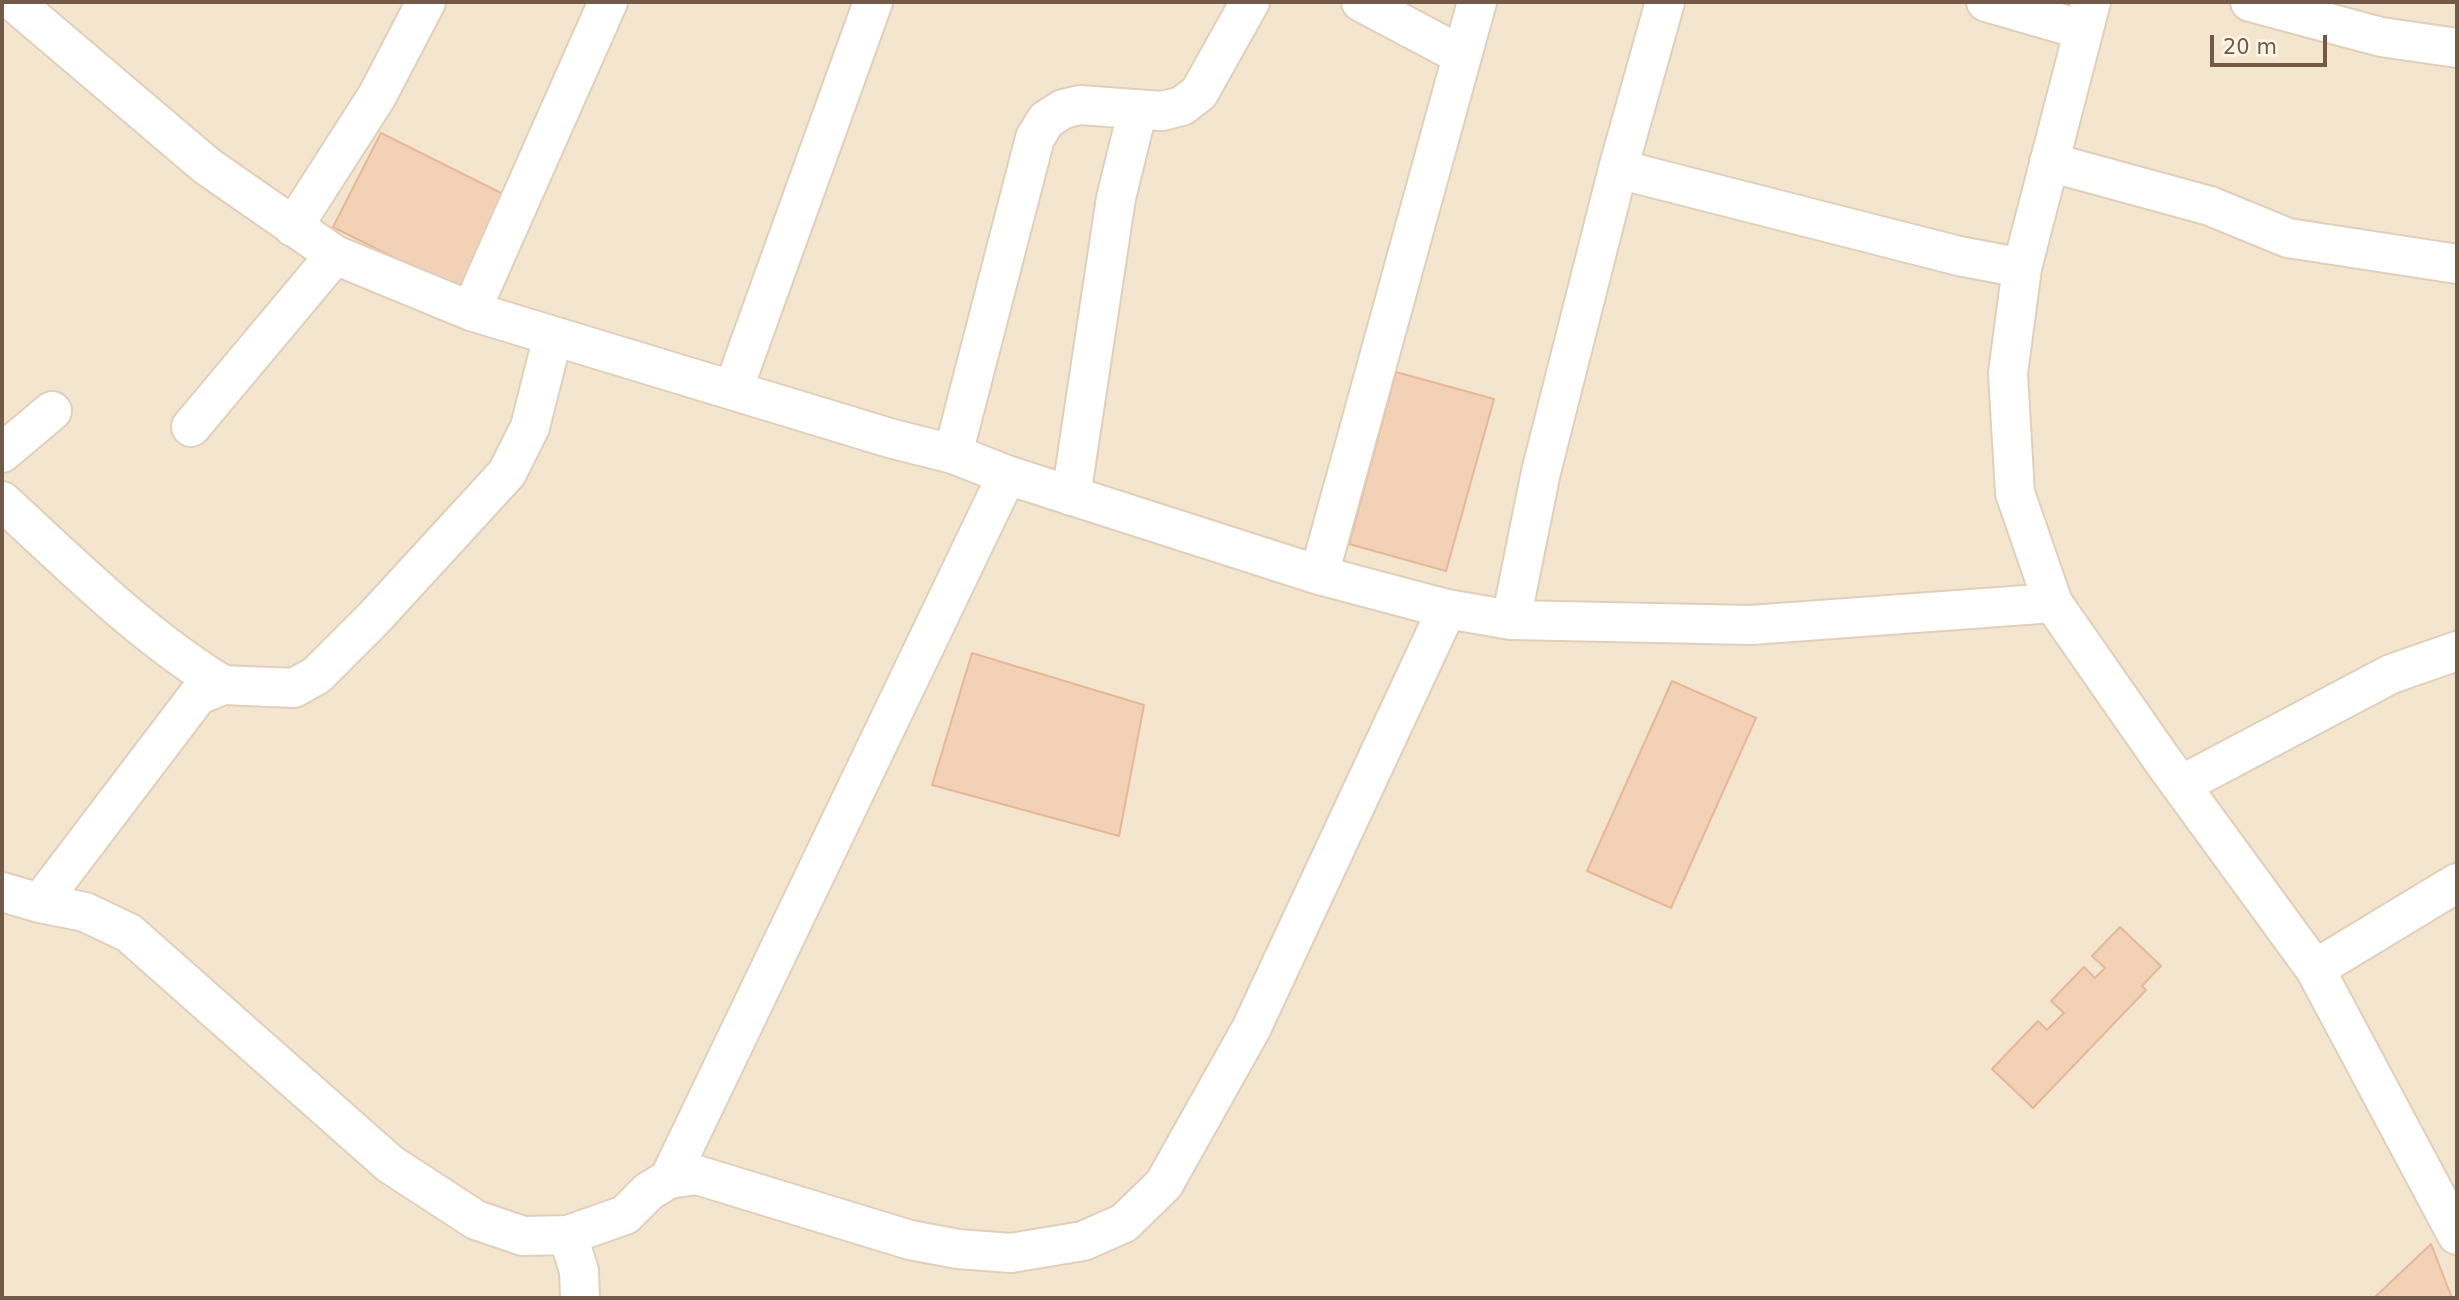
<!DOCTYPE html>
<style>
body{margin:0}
#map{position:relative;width:2459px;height:1300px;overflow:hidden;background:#fdf3df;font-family:"DejaVu Sans",sans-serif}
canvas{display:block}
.frame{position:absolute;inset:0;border:4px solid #735947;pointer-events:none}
.scale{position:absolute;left:2210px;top:35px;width:117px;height:32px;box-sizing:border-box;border:4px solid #735947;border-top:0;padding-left:9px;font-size:21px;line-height:24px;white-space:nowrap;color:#735947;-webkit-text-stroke:5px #fff6e6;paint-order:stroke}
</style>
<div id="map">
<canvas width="2459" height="1300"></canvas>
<div class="frame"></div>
<div class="scale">20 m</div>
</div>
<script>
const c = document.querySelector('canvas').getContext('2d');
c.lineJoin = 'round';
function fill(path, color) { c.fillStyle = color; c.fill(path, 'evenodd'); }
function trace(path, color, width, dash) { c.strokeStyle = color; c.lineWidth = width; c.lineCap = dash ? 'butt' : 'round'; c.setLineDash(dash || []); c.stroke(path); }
const residential = new Path2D(`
 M2,2H2457V1298H2Z`);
const building = new Path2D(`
 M381,133L511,198L463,292L333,227Z
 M1396,372L1494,399L1446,571L1349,544Z
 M972,653L1144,705L1119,836L932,785Z
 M1672,681L1756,718L1671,908L1587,871Z
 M2120,927L2161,966L2142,986L2146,990L2033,1108L1992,1069L2038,1021L2047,1030L2064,1013L2051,1001L2084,967L2095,978L2105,968L2092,956Z
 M2431,1244L2452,1298H2374Z`);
const minor = new Path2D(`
 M14,2L207,166L335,255L471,311L893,439L953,454L1007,475L1319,575L1447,609L1511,620L1751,625L2053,603
 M1361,2L1461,55
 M1986,2L2083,30
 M2250,2L2381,37L2457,48
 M2049,162L2210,206L2288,238L2457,264
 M1618,169L1959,256L2022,268
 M293,227L377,96L426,2
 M471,311L608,2
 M733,390L873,2
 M191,427L335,255
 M2,453L52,411
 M953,454L1035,138L1046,120L1063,109L1080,105L1162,111L1182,106L1199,93L1250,2
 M1071,496L1116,198L1138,109
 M2,501C73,566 141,635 223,685
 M1319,575L1477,2
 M1511,620L1541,472L1618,169L1665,2
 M2181,785L2391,674L2457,651
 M2,892L40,903L85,912L129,933L390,1164L476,1220L523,1236L568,1235L625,1215L649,1191L669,1179L697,1175L910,1240L958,1249L1011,1253L1083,1241L1124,1223L1164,1184L1251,1029L1447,609
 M40,903L198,695L223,685L294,688L317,675L374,618L507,473L530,427L553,336
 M2315,969L2457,883
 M669,1179L1007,475
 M568,1235L579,1271L580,1298`);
const tertiary = new Path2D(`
 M2091,2L2022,268L2008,373L2015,493L2053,603L2163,761L2315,969L2457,1235`);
fill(residential, '#f4e5ce');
fill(building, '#f3d1b6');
trace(building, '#e6b896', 2);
trace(minor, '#e1cfbb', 42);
trace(tertiary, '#e1cfbb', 42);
trace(minor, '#fff', 38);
trace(tertiary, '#fff', 38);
</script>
